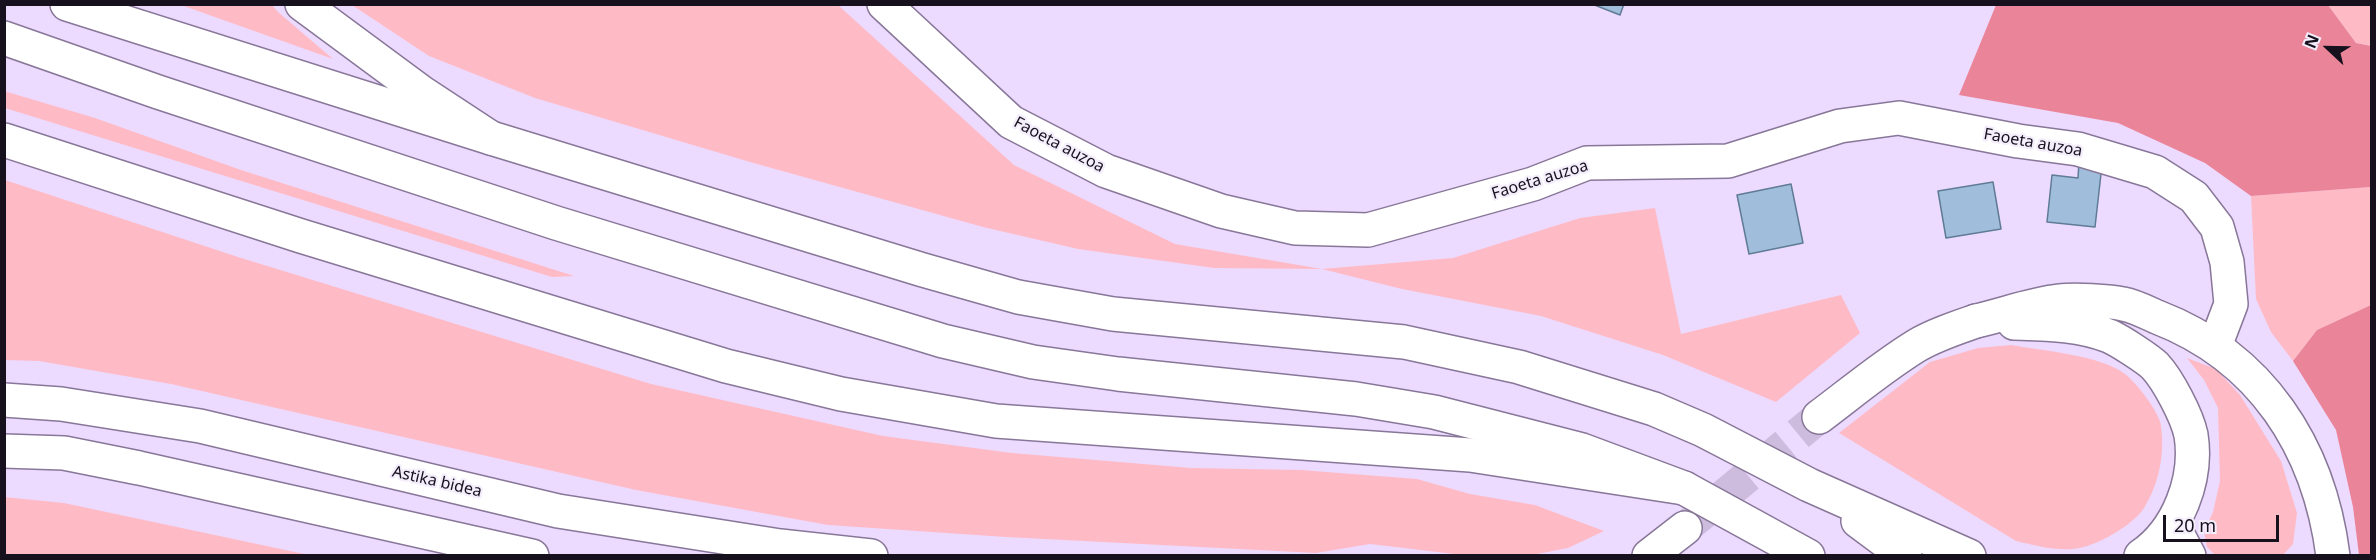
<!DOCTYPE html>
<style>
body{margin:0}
#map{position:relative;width:2376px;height:560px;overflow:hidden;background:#eddaff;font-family:"Noto Sans",sans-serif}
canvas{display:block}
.frame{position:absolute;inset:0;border:6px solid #17101d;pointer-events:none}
.north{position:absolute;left:2298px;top:18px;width:60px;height:60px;-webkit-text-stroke:4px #f4edfc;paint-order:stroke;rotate:292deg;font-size:16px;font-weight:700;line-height:24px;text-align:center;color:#17101d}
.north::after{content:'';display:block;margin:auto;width:21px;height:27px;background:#17101d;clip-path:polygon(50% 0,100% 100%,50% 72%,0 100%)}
.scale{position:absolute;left:2163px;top:515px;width:116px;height:27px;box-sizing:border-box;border:3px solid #17101d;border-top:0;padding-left:8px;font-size:18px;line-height:21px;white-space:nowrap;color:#17101d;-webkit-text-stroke:4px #f4edfc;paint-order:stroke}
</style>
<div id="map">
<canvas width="2376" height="560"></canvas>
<div class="frame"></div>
<div class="north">N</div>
<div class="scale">20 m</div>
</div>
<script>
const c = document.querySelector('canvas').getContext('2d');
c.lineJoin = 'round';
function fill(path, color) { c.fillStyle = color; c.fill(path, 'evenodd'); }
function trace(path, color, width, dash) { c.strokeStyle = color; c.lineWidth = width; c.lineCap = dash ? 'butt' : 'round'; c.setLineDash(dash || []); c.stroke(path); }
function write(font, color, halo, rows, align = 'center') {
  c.font = font + ' "Noto Sans",sans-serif'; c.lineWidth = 4.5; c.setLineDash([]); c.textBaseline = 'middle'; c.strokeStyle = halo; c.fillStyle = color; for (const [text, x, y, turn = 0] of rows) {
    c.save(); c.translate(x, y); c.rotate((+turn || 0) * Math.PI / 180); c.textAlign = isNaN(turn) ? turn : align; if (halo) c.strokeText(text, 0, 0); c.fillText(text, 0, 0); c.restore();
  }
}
const green = new Path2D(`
 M181,5H272L278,12L333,59Z
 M352,5H838L1014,165L1175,244L1322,269L1453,258L1580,218L1655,208L1681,334L1841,295L1860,333L1776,402L1663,355L1541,316L1402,289L1322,269L1214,268L1078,249L983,227L750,162L535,98L429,56Z
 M2328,5H2371V46L2356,43Z
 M4,91L95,118L241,170L574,276L552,277L5,108Z
 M5,180L238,257L651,384L883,436L1012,453L1191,468L1301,470L1417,479L1470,494L1535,505L1604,531L1568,548L1532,555L1471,556L1370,544L1316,553L1006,537L828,525L636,490L171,384L39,361L5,360Z
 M2371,187V305L2317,330L2293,361L2271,332L2256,299L2251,196Z
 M2011,345C2044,351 2100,355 2125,374C2136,382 2160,413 2161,426C2165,454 2159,484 2144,508C2133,525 2102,542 2084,547C2061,553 2038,546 2016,541L1839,433L1930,362L1978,348Z
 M2187,358L2216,369L2240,395L2281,461L2297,513L2293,544L2283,555H2215L2207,547L2204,532L2213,512L2220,481L2218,408L2204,380Z
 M4,497L64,503L309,555H5Z`);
const forest = new Path2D(`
 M1996,5H2328L2356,43L2371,46V187L2251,196L2205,163L2118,123L1959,95Z
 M2371,305L2372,555H2359L2353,507L2336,430L2293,361L2317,330Z`);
const building = new Path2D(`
 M1592,4H1624L1620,15Z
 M2079,162L2102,165L2095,227L2047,222L2052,175L2078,178Z
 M1993,182L2001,229L1946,238L1938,191Z
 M1791,184L1803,243L1749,254L1737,195Z`);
const minorTunnel = new Path2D(`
 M1685,528L1819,417`);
const minor = new Path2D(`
 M884,4L1011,122L1106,171L1221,211L1295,228L1368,230L1533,184L1587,163L1728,161L1840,126L1899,118L2018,141L2078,149L2155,172L2194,197L2217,227L2227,262L2231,304L2215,346
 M4,400L61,404L200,426L558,511L780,546L871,556
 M1819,417C1851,393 1882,367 1916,346C1934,335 1956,328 1976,321
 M4,451L64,453L139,468L532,556
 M2172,524L2189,556
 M1649,556L1685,528`);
const major = new Path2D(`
 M67,4L491,138L923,270L1018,297L1113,314L1404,342L1519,367L1654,409L1703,430L1809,485L1969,556
 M4,38L158,92L556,223L943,341L1033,362L1118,374L1356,399L1434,412L1582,450L1684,488L1808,556
 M1976,321C2003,315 2032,304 2060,301C2073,299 2110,301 2123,304C2134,306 2146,312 2157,317C2261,357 2319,446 2333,556
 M2014,323C2045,324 2079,324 2109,336C2117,339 2148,359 2155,366C2168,380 2187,416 2191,435C2198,479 2178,531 2141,556
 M1858,521L1905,556`);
const highway = new Path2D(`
 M302,4L421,92L491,138
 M4,140L301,236L726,366L841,394L996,421L1470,455L1684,488`);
const streetNames = [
 ["Faoeta auzoa",2033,143,10],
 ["Faoeta auzoa",1059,145,28],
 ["Faoeta auzoa",1540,180,-17],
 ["Astika bidea",437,482,13]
];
fill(green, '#febbc6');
fill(forest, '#ea8599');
fill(building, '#a0bedb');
trace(building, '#5f7b96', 1.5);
trace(minorTunnel, '#cdbcdd', 33, [33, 16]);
trace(minor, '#887798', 36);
trace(major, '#887798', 36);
trace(highway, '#887798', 36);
trace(minor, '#fff', 33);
trace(major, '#fff', 33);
trace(highway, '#fff', 33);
write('16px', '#17101d', '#f4edfc', streetNames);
</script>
